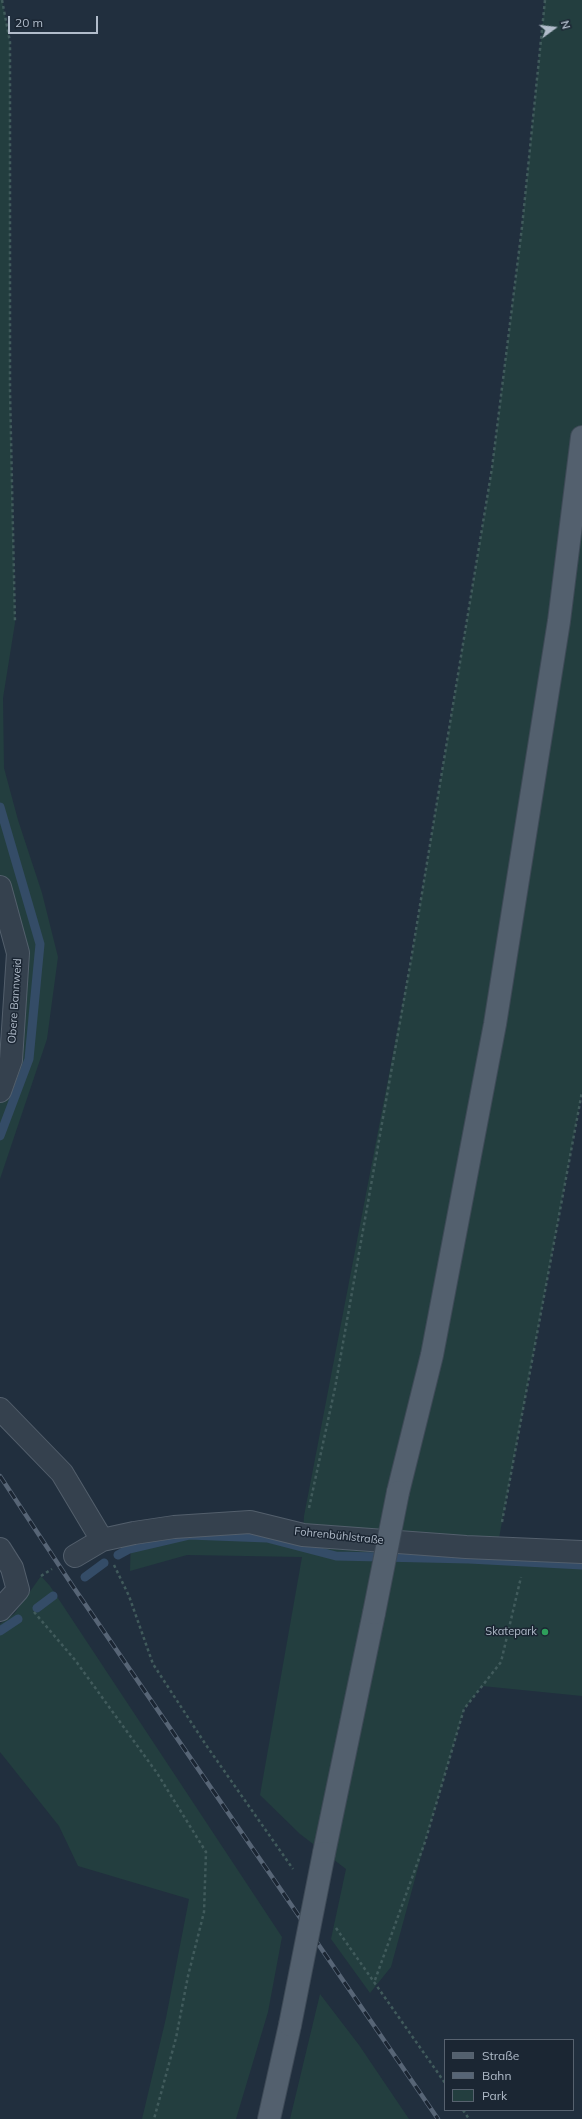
<!DOCTYPE html>
<meta charset="utf-8">
<style>
body{margin:0}
#map{position:relative;width:582px;height:2119px;overflow:hidden;background:#212f3e;font-family:Mulish,sans-serif}
canvas{display:block}
.legend{position:absolute;left:444px;top:2039px;width:130px;height:72px;box-sizing:border-box;background:#1b2633;border:1px solid #57626f;margin:0;padding:5px 7px;list-style:none;font-size:12px;color:#b1bcca}
.legend li{display:flex;align-items:center;gap:8px;height:20px}
.legend b{width:20px;border:1px solid #57626f}
.north{position:absolute;left:534px;top:8px;width:40px;height:40px;-webkit-text-stroke:3px #1b2633;paint-order:stroke;rotate:75deg;font-size:11px;font-weight:700;line-height:16px;text-align:center;color:#b1bcca}
.north::after{content:'';display:block;margin:auto;width:14px;height:18px;background:#b1bcca;clip-path:polygon(50% 0,100% 100%,50% 72%,0 100%)}
.scale{position:absolute;left:8px;top:16px;width:90px;height:18px;box-sizing:border-box;border:2px solid #b1bcca;border-top:0;padding-left:5px;font-size:12px;line-height:14px;white-space:nowrap;color:#b1bcca;-webkit-text-stroke:3px #1b2633;paint-order:stroke}
</style>
<div id="map">
<canvas width="582" height="2119"></canvas>
<ul class="legend">
<li><b style="height:5px;background:#53606e"></b>Straße</li>
<li><b style="height:5px;background:#576576"></b>Bahn</li>
<li><b style="height:11px;background:#233e3f"></b>Park</li>
</ul>
<div class="north">N</div>
<div class="scale">20 m</div>
</div>
<script>
const c = document.querySelector('canvas').getContext('2d');
c.lineJoin = 'round';
function fill(path, color) { c.fillStyle = color; c.fill(path, 'evenodd'); }
function trace(path, color, width, dash) { c.strokeStyle = color; c.lineWidth = width; c.lineCap = dash ? 'butt' : 'round'; c.setLineDash(dash || []); c.stroke(path); }
function write(font, color, halo, rows, align = 'center') {
  c.font = font + ' Mulish,sans-serif'; c.lineWidth = 3; c.setLineDash([]); c.textBaseline = 'middle'; c.strokeStyle = halo; c.fillStyle = color; for (const [text, x, y, turn = 0] of rows) {
    c.save(); c.translate(x, y); c.rotate((+turn || 0) * Math.PI / 180); c.textAlign = isNaN(turn) ? turn : align; if (halo) c.strokeText(text, 0, 0); c.fillText(text, 0, 0); c.restore();
  }
}
const green = new Path2D(`
 M0,0H2L10,42V391L15,623L3,698L4,768L18,820L42,893L58,957L47,1039L0,1179V1091L18,953L0,887Z
 M545,0H582V1092L497,1549L582,1556V1696L482,1686L464,1709L425,1842L391,1967L370,1993L331,1939L346,1869L300,1834L260,1795L302,1557L187,1555L130,1571L131,1537L194,1528L303,1534L304,1516L411,960L492,468L522,227Z
 M41,1576L50,1586L282,1937L268,2012L236,2119H142L166,2018L189,1899L78,1866L59,1826L0,1752V1624L14,1614Z
 M320,1994L359,2045L409,2119H290Z`);
const stream = new Path2D(`
 M0,807L40,944L29,1059L0,1136
 M118,1555L129,1549L189,1535L267,1538L336,1556L469,1559L582,1565
 M85,1577L104,1563
 M37,1608L53,1596
 M0,1631L18,1619`);
const path = new Path2D(`
 M2,0L10,42V391L15,623
 M309,1508L335,1388L411,960L492,468L522,227L545,0
 M502,1522L582,1092
 M114,1565L129,1596L153,1664L206,1745L293,1869
 M41,1576L52,1569
 M34,1612L75,1660L157,1773L206,1852L204,1912L188,1976L176,2038L154,2119
 M336,1928L445,2083
 M375,1980L425,1842L464,1709L501,1662L521,1577
 M463,2110L469,2119`);
const minor = new Path2D(`
 M0,887L18,953L11,1060L0,1091
 M0,1409L62,1473L102,1540
 M0,1549L12,1568L18,1590L0,1610
 M75,1556L102,1540L134,1533L174,1527L250,1522L303,1535L466,1547L582,1552`);
const major = new Path2D(`
 M398,1492L432,1355L495,1024L559,621L582,437
 M324,1853L374,1613
 M269,2119L290,2025`);
const rail = new Path2D(`
 M0,1476L72,1585L438,2119`);
const majorBridge = new Path2D(`
 M374,1613L398,1492
 M290,2025L324,1853`);
const markers = [
 [545,1632,4,"#2e9e5b"]
];
const streetNames = [
 ["Obere Bannweid",15,1001,-86],
 ["Fohrenbühlstraße",339,1536,6]
];
const poiNames = [
 ["Skatepark",537,1632]
];
fill(green, '#233e3f');
trace(stream, '#344c67', 9);
trace(minor, '#535f6c', 24);
trace(major, '#3e4a57', 24);
trace(path, '#415b5c', 2.5, [3, 3]);
trace(minor, '#35414e', 22);
trace(major, '#53606e', 22);
trace(rail, '#576576', 4.5);
trace(rail, '#1b2633', 3, [9]);
trace(majorBridge, '#3e4a57', 24, []);
trace(majorBridge, '#53606e', 22);
for (const [x, y, r, color] of markers) { const dot = new Path2D(); dot.arc(x, y, r, 0, 2 * Math.PI); c.fillStyle = color; c.fill(dot); trace(dot, '#1b2633', 1.5); }
write('11px', '#b1bcca', '#1b2633', streetNames);
write('11px', '#b1bcca', '#1b2633', poiNames, 'right');
</script>
